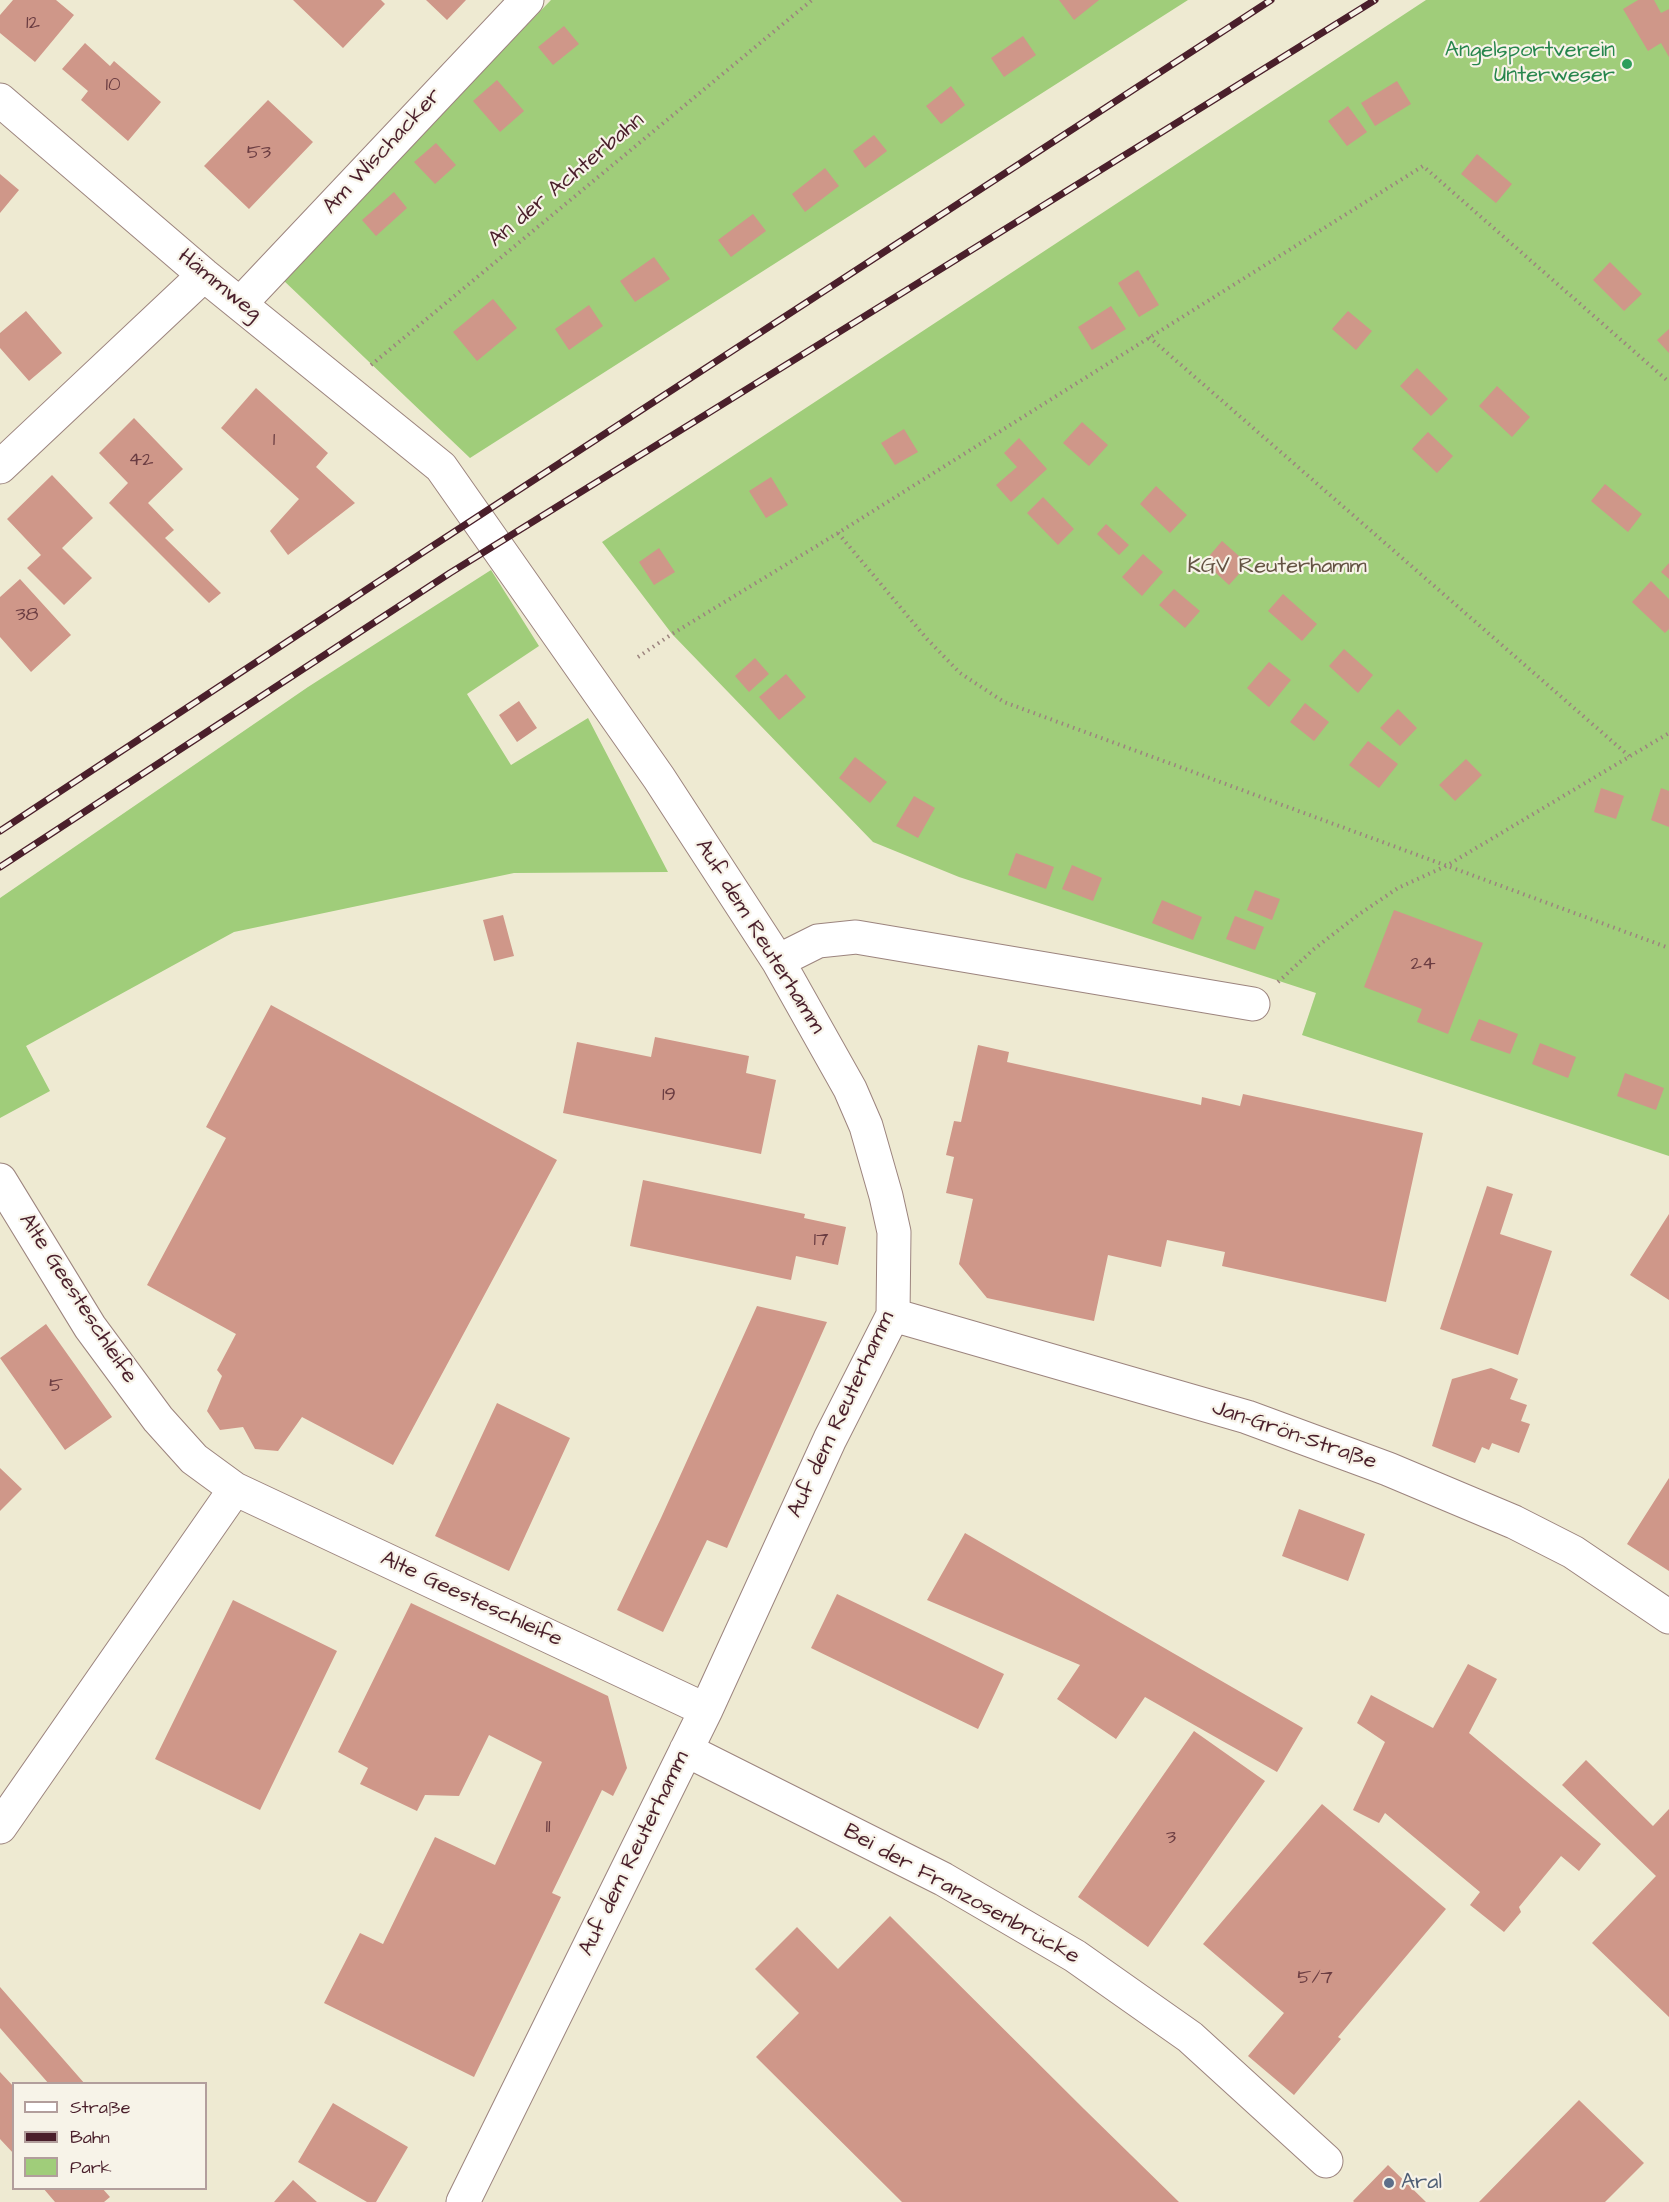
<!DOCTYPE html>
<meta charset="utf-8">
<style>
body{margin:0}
#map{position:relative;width:1669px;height:2202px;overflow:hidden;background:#eeead2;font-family:"Architects Daughter",sans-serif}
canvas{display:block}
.legend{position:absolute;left:12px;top:2082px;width:195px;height:108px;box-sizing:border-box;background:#f7f3e8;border:2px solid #b29e9c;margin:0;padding:8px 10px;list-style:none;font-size:18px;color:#4a1f2b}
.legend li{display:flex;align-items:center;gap:12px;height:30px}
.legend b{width:30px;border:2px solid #b29e9c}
</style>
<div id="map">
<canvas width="1669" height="2202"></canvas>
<ul class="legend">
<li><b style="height:8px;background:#fff"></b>Straße</li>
<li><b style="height:8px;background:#4a1f2b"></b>Bahn</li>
<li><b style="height:16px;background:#a0cd7a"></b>Park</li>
</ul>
</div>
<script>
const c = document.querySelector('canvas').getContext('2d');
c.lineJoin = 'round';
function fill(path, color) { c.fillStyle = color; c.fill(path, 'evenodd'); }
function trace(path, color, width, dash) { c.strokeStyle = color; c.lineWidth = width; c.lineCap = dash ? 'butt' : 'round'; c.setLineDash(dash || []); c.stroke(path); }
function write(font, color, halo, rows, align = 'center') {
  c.font = font + ' "Architects Daughter",sans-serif'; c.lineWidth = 4.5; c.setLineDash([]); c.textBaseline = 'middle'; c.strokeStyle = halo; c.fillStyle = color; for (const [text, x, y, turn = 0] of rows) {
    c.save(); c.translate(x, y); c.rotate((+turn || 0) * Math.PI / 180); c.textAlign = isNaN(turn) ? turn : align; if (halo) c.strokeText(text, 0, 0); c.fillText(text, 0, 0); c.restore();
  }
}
const green = new Path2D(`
 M551,0H1188L470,458L282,279Z
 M1426,0H1669V1156L1302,1035L1316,993L959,877L873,842L672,634L602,542Z
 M491,570L539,646L467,694L511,765L588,718L668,872L514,873L234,932L26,1046L50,1091L0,1118V898L308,687Z`);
const building = new Path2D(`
 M13,0H56L74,15L35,62L0,33V15Z
 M293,0H381L385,4L343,48Z
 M426,0H466L447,20Z
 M1059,0H1099L1074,20Z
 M1638,0H1654L1661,13L1669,9V57L1661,43L1648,51L1623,9Z
 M564,26L579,44L553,65L538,47Z
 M1023,36L1036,55L1004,77L991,58Z
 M85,43L110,66L114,61L161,102L128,141L81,100L88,91L62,69Z
 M497,80L524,111L500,132L473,101Z
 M1397,81L1411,104L1375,126L1361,103Z
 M951,86L965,105L941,124L926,106Z
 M268,100L313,142L249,209L204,166Z
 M1348,106L1367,132L1347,146L1328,121Z
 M874,135L887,151L865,168L853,151Z
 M436,143L456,165L435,184L414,162Z
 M1477,154L1512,184L1496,203L1461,174Z
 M825,168L839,186L805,212L792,194Z
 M0,174L19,190L0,213Z
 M394,192L407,208L376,236L362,220Z
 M753,214L766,231L731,257L718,240Z
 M654,257L670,279L635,302L620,281Z
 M1610,262L1642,294L1624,311L1593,280Z
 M1138,270L1159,305L1139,317L1118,283Z
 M493,299L517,328L477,361L453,332Z
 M589,305L603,326L569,350L555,329Z
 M1111,306L1126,329L1092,350L1078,327Z
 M26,311L62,353L29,381L0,348V333Z
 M1348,311L1372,331L1356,350L1332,329Z
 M1669,329V353L1657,340Z
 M1417,368L1448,399L1431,416L1400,386Z
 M1497,386L1530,417L1512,437L1479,406Z
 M256,388L328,453L316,467L355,503L288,555L270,531L299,499L221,428Z
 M134,418L183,469L148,503L174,530L165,538L221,593L209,603L109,503L128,483L99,453Z
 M1082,422L1108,445L1089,466L1063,443Z
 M904,429L918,452L895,465L881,443Z
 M1428,432L1453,456L1437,473L1412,449Z
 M1019,438L1047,469L1011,502L996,485L1017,467L1004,453Z
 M52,475L93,518L62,548L92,578L64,605L27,568L41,555L7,519Z
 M771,477L788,505L766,518L749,491Z
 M1605,484L1642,514L1628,532L1591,501Z
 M1156,486L1187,515L1170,533L1140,504Z
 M1043,497L1074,529L1058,545L1027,513Z
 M1106,524L1129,545L1119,555L1097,534Z
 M1222,541L1248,564L1229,585L1204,562Z
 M659,548L675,572L654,585L639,562Z
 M1143,554L1163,572L1142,596L1122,577Z
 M1669,563V579L1661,572Z
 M20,579L71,635L31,672L0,637V597Z
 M1651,581L1669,599V629L1665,633L1632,602Z
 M1174,589L1200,611L1185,628L1159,605Z
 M1283,594L1317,624L1302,641L1268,611Z
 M1344,649L1373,675L1358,693L1329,666Z
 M755,658L769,674L749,692L735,676Z
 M1269,662L1291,680L1269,707L1247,688Z
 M786,674L806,697L779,720L759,697Z
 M519,701L537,728L517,742L499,715Z
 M1305,703L1329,722L1314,741L1290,722Z
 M1398,709L1417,728L1400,746L1380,728Z
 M1368,741L1398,764L1379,788L1349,765Z
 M855,757L887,782L870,803L839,778Z
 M1466,759L1482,775L1455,801L1439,785Z
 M1601,788L1624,796L1616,819L1594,812Z
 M1661,788L1669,791V827L1651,820Z
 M914,796L935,808L918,838L896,826Z
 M1016,853L1054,867L1046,889L1008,875Z
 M1072,865L1102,878L1093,901L1062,889Z
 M1255,890L1280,899L1272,920L1247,910Z
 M1162,900L1202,917L1193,940L1152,923Z
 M1394,910L1483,943L1448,1034L1417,1022L1422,1009L1364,987Z
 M503,915L514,956L494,961L483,920Z
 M1235,916L1264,927L1255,950L1226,939Z
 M271,1005L557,1160L393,1465L302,1417L278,1451L255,1449L243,1427L220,1430L207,1411L222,1376L217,1370L236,1334L147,1285L226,1138L206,1127Z
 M1479,1019L1518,1034L1510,1054L1470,1040Z
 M655,1037L749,1056L746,1073L776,1080L761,1154L563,1113L577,1042L651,1057Z
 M1540,1043L1576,1057L1568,1078L1532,1064Z
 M978,1045L1009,1052L1007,1062L1201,1105L1202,1097L1240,1106L1243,1094L1423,1133L1386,1302L1222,1266L1225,1252L1167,1240L1161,1267L1108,1255L1094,1321L987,1298L959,1264L973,1199L946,1193L954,1157L946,1155L954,1121L961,1122Z
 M1625,1073L1664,1088L1656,1110L1617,1096Z
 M643,1180L805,1214L804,1218L846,1227L838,1265L796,1256L791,1280L630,1246Z
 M1487,1186L1513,1194L1500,1234L1552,1251L1518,1355L1440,1329Z
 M1669,1214V1300L1630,1275Z
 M757,1306L827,1322L727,1548L707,1540L663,1632L617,1610L661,1518Z
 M46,1324L112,1417L65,1450L0,1358Z
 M1491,1368L1518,1379L1510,1399L1527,1405L1521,1421L1530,1424L1519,1453L1492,1443L1489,1450L1482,1447L1475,1463L1432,1446L1452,1379Z
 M497,1403L570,1438L509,1571L435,1536Z
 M0,1468L22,1489L0,1511Z
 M1669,1478V1571L1627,1544Z
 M1299,1509L1365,1534L1348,1581L1282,1556Z
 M965,1533L1303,1728L1277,1772L1145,1697L1116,1739L1057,1699L1080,1665L927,1600Z
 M837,1594L1004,1674L978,1729L811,1648Z
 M233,1600L337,1651L260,1810L155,1759Z
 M411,1603L608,1696L627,1768L613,1796L602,1790L552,1893L561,1897L474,2077L324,2003L360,1933L383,1944L435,1837L495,1865L542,1762L489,1735L459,1796L425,1795L417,1811L360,1784L368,1768L338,1752Z
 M1468,1664L1497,1679L1469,1733L1601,1844L1579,1871L1561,1856L1519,1907L1521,1912L1504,1932L1470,1905L1480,1892L1385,1813L1379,1823L1353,1810L1385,1742L1357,1723L1371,1695L1433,1728Z
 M1194,1731L1265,1781L1148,1947L1078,1897Z
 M1586,1760L1653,1826L1669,1809V2017L1592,1943L1656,1876L1562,1785Z
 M1322,1804L1446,1909L1338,2037L1341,2039L1294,2095L1248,2056L1284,2013L1203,1944Z
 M890,1916L1084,2109L1179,2202H902L756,2057L799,2013L755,1969L797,1927L838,1969Z
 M0,1987L85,2084H49L0,2028Z
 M0,2072L14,2087V2154L0,2139Z
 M1579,2100L1644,2163L1605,2202H1479Z
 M333,2103L408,2147L376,2202H367L298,2162Z
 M1388,2165L1426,2202H1354L1353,2201Z
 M293,2180L317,2202H274Z
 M43,2188H102L110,2197L104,2202H55Z`);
const path = new Path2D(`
 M1149,337L1629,756
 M371,365L812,0
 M838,533L927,639L960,673L1004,702L1669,948
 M638,657L672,634L838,533L1423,166L1669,382
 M1278,982L1314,949L1358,915L1398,888L1446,866L1669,733`);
const minor = new Path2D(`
 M0,100L204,275L441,467L659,778L778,961L850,1089L866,1126L886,1196L894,1232L893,1315L830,1439L706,1710L463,2202
 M240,304L527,0
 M0,467L204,275
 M778,961L818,941L856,937L1253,1004
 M0,1180L90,1327L158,1419L194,1459L235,1489L706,1710
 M893,1315L1247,1417L1388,1469L1514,1522L1573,1552L1669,1617
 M686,1750L943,1879L1075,1956L1190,2037L1326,2161
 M0,1827L235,1489`);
const rail = new Path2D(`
 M0,831L431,547L1271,0
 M0,867L450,573L1375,0`);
const markers = [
 [1627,64,6,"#2e9e5b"],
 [1389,2183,6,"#5c6f8a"]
];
const numberNames = [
 ["12",33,24],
 ["10",113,86],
 ["53",259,154],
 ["1",274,441],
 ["42",141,461],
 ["38",27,616],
 ["24",1423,965],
 ["19",669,1096],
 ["17",821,1241],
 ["5",56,1387],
 ["11",548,1828],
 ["3",1171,1839],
 ["5/7",1315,1979]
];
const leisureNames = [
 ["Angelsportverein",1615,51],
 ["Unterweser",1615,76]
];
const streetNames = [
 ["Am Wischacker",383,152,-47],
 ["An der Achterbahn",567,181,-40],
 ["Hämmweg",219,286,39],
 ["Auf dem Reuterhamm",759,937,58],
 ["Alte Geesteschleife",77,1299,57],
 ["Auf dem Reuterhamm",842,1415,-65],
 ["Jan-Grön-Straße",1294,1436,19],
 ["Alte Geesteschleife",471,1600,25],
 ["Auf dem Reuterhamm",635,1854,-64],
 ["Bei der Franzosenbrücke",961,1895,29]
];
const parkNames = [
 ["KGV Reuterhamm",1277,567]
];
const serviceNames = [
 ["Aral",1401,2183]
];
fill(green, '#a0cd7a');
fill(building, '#cf9789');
trace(minor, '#9c847e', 35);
trace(path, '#9c847e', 4, [1.5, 4.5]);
trace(minor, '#fff', 33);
trace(rail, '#4a1f2b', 7);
trace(rail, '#f7f3e8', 4.5, [14]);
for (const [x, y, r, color] of markers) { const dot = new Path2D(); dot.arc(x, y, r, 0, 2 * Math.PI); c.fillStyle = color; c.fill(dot); trace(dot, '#f7f3e8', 2); }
write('20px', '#6b3d42', null, numberNames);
write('22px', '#27864d', '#f7f3e8', leisureNames, 'right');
write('22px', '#4a1f2b', '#f7f3e8', streetNames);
write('22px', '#645343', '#f7f3e8', parkNames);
write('22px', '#4e5e75', '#f7f3e8', serviceNames, 'left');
</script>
